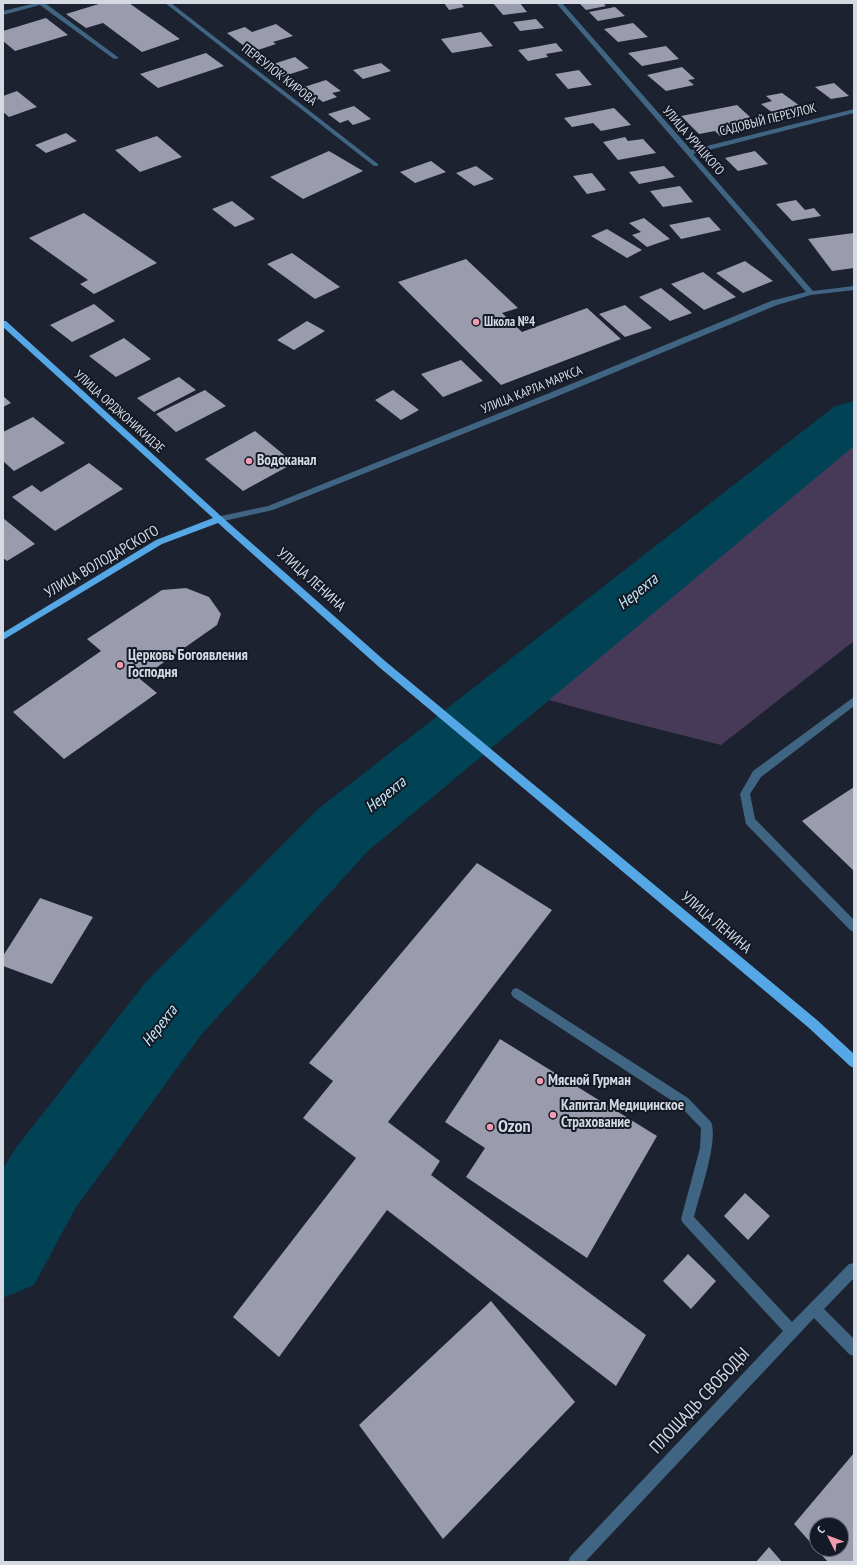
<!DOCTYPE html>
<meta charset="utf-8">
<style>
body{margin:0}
#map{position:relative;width:857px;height:1565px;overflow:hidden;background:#1c222f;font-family:"PT Sans Narrow",sans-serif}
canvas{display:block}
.frame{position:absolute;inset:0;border:4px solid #d5d9e2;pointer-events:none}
.north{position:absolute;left:809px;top:1517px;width:40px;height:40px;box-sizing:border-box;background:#131925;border:1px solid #616671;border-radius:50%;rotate:312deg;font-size:11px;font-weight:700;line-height:16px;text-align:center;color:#d5d9e2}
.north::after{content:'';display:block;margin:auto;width:14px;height:18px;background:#f29aaf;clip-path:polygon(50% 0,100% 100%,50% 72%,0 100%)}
</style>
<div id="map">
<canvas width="857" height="1565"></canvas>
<div class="frame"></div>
<div class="north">С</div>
</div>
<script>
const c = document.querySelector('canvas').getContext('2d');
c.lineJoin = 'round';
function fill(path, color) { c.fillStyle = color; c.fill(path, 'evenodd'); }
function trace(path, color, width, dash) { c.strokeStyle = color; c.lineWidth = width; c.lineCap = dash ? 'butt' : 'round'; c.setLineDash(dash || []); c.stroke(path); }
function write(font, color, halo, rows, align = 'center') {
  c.font = font + ' "PT Sans Narrow",sans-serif'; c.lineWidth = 4; c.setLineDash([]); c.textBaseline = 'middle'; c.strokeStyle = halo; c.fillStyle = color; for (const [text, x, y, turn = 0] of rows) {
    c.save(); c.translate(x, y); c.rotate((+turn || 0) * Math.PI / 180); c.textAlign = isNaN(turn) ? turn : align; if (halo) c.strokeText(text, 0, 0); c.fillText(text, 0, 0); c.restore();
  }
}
const green = new Path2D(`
 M854,418V641L721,745L618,719L516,691Z`);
const river = new Path2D(`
 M854,401V446L368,851L201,1035L75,1209L34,1285L3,1298V1169L15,1149L145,983L318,809L835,406Z`);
const building = new Path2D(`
 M102,3H129L180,39L142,52L103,23L86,28L66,14Z
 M444,3H461L464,7L449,10Z
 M493,3H520L527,12L503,15Z
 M579,3H603L606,6L586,10Z
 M615,7L625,16L598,21L589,12Z
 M46,18L68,35L15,51L3,41V31Z
 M536,19L544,28L520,31L513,22Z
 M633,23L648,37L618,42L604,29Z
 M276,24L293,36L273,42L276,44L252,52L227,33L245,27L252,32Z
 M481,32L493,46L452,53L441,39Z
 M556,43L563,51L546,54L548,57L528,61L518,50Z
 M666,46L679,59L642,66L628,53Z
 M206,53L224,66L158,88L140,74Z
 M295,57L309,68L281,77L267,66Z
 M381,63L391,71L363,79L353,70Z
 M682,67L695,79L688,80L694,85L666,91L647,75Z
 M579,70L592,85L568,89L555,74Z
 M326,80L341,91L332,93L337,97L323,102L319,99L310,102L295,90Z
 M834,83L849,96L831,99L815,87Z
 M17,91L37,107L9,117L3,112V96Z
 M782,93L800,106L773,113L761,104L772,101L766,96Z
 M737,105L761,127L720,136L715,131L699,134L681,116Z
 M354,106L371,119L353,125L348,120L340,123L328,114Z
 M614,108L631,125L601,131L593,123L572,127L564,118Z
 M66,133L77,141L46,153L35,145Z
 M157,136L182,157L140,172L115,150Z
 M625,137L628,141L643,139L656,153L618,160L603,142Z
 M329,151L363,171L303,199L270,177Z
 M755,151L768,164L738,171L725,158Z
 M431,161L446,172L415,183L400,172Z
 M476,166L494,179L474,186L456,173Z
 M664,166L675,177L639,184L629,172Z
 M592,173L606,190L587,194L573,176Z
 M680,186L693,202L663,207L650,191Z
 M796,200L805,210L814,208L821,216L792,221L776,204Z
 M232,201L255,219L235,227L212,209Z
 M84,213L157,263L94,294L80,284L88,280L29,238Z
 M709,217L721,230L681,239L669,225Z
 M644,218L670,239L647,247L632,235L641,232L629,223Z
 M607,229L642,250L627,258L591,236Z
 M854,233V268L832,271L808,239Z
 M292,253L340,287L315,299L267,264Z
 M466,259L518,308L502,313L522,332L587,308L621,339L501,385L398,282Z
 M745,261L773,281L743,293L716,273Z
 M703,272L736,297L704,310L671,284Z
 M661,288L692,313L670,321L639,297Z
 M94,304L115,321L72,342L50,325Z
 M625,305L652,328L625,337L599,314Z
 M307,321L325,331L294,350L277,340Z
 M124,338L151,359L116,377L89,356Z
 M461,360L483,381L443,397L421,374Z
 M179,377L196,390L154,412L137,398Z
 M205,390L226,406L176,432L156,414Z
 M393,390L419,410L401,420L375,400Z
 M3,396L11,403L3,407Z
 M33,417L65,443L14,471L3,461V432Z
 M255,431L294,463L243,491L205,459Z
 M89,463L123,489L55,531L12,497L32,485L41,492Z
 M3,518L35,544L7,561L3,558Z
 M186,588L209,597L221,614L217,625L140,679L157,693L64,759L13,712L101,651L87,639L162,590Z
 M854,787V871L802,821Z
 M477,863L552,910L388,1122L440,1161L431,1175L646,1335L616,1386L387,1210L279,1357L233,1317L356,1158L303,1118L333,1081L309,1063Z
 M40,898L93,917L52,984L3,966V956Z
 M500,1039L657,1136L587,1258L466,1177L485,1148L445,1122Z
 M745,1193L770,1216L748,1240L724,1216Z
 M688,1254L716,1281L691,1309L663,1281Z
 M491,1301L575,1402L443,1539L359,1425Z
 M854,1453V1562H828L794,1524ZM817,1525H841V1549H817Z
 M769,1547L782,1562H756Z`);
const minor = new Path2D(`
 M36,3H45L119,58L114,59L40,5L3,15V11Z
 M165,3H171L378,164V166H374Z
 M556,3H562L691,150L854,109V113L693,154L813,291L854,286V290L811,295L777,305L553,398L273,510L219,522L216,521L215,519L216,517L268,506L547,394L771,301L806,292Z
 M854,697V706L761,777L750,794L755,819L854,920V932L850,930L746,824L740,794L753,771Z
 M517,988L688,1098L711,1122C719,1140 699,1196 694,1217L792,1322L849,1264L854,1263V1278L824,1309L854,1339V1356L849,1354L814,1318L585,1562H568L570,1557L783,1331L683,1223L681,1219L700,1148L701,1128L680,1106L513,997L511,993L513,989Z`);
const major = new Path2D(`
 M3,321H6L222,517L385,661L817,1020L854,1054V1068L850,1066L809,1028L379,667L218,523L162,544L3,640V633L156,540L213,518L3,327Z`);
const markers = [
 [476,322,4,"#f29aaf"],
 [249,461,4,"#f29aaf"],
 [120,665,4,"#f29aaf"],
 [540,1081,4,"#f29aaf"],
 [553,1115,4,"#f29aaf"],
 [490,1127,4,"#f29aaf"]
];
const farStreetnames = [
 ["ПЕРЕУЛОК КИРОВА",279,75,38],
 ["САДОВЫЙ ПЕРЕУЛОК",768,120,-14],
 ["УЛИЦА УРИЦКОГО",693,141,49],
 ["УЛИЦА КАРЛА МАРКСА",532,390,-22],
 ["УЛИЦА ОРДЖОНИКИДЗЕ",119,412,42]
];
const farPoinames = [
 ["Школа №4",484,322]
];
const poiNames = [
 ["Водоканал",257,461],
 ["Церковь Богоявления",128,656],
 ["Господня",128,673],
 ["Мясной Гурман",548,1081],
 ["Капитал Медицинское",561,1106],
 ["Страхование",561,1123]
];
const streetNames = [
 ["УЛИЦА ВОЛОДАРСКОГО",102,562,-30],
 ["УЛИЦА ЛЕНИНА",311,580,42],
 ["УЛИЦА ЛЕНИНА",716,923,40]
];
const waterNames = [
 ["Нерехта",638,592,-39],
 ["Нерехта",386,795,-39],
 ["Нерехта",160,1026,-52]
];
const nearPoinames = [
 ["Ozon",498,1127]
];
const nearStreetnames = [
 ["ПЛОЩАДЬ СВОБОДЫ",700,1401,-47]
];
fill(green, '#473a58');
fill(river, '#014255');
fill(building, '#9a9bad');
fill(minor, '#406583');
fill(major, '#56a7e5');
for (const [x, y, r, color] of markers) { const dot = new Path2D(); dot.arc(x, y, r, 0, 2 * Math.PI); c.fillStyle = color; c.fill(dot); trace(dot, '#131925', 1.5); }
write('13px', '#d5d9e2', '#131925', farStreetnames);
write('bold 13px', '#d5d9e2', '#131925', farPoinames, 'left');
write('bold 15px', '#d5d9e2', '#131925', poiNames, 'left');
write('15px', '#d5d9e2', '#131925', streetNames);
write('italic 16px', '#c4ebfa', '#131925', waterNames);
write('bold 18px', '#d5d9e2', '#131925', nearPoinames, 'left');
write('18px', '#d5d9e2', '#131925', nearStreetnames);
</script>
